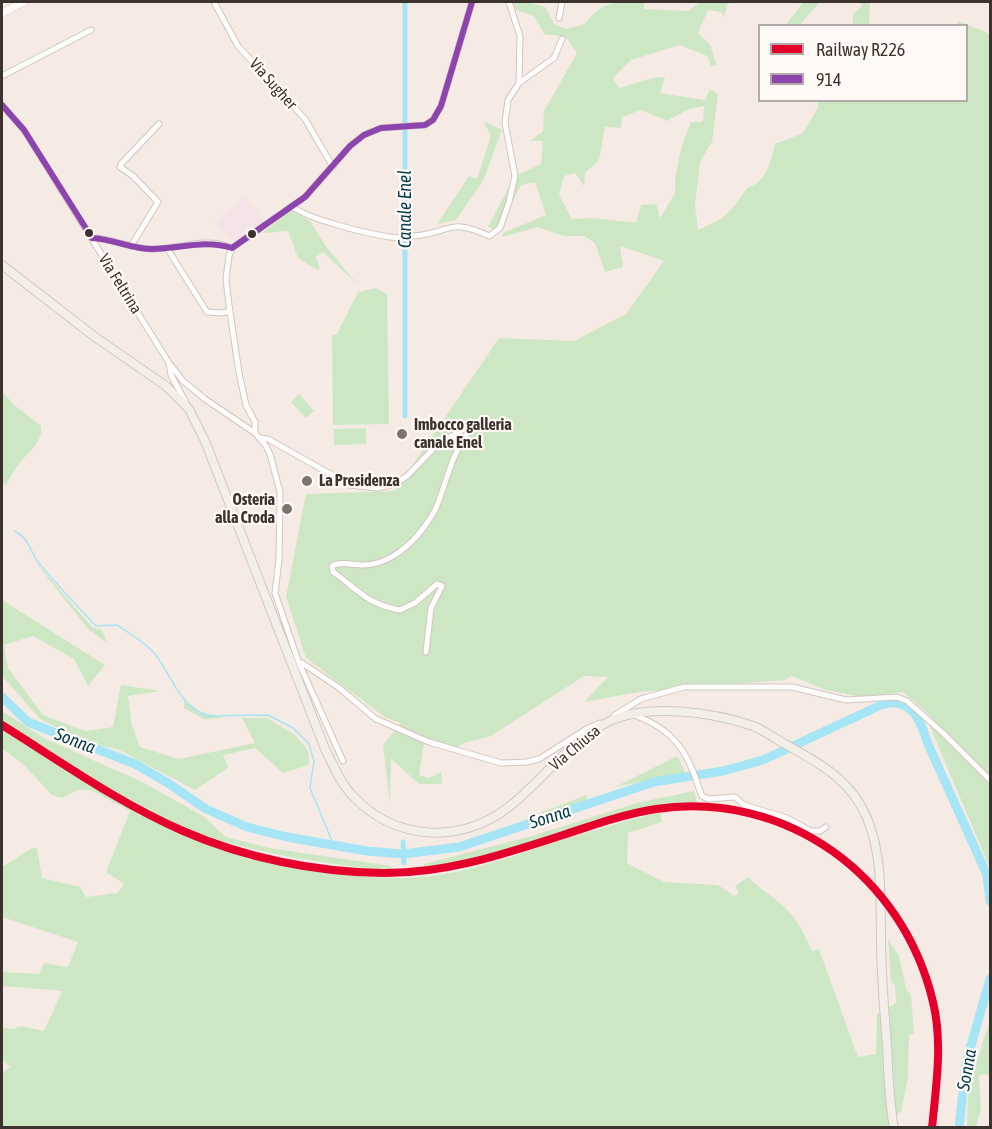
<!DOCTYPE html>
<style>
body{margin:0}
#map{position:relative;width:992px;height:1129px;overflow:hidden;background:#f6ebe4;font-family:"Asap Condensed",sans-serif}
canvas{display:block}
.frame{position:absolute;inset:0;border:3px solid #3d332e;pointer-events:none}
.legend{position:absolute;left:758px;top:24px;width:210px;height:78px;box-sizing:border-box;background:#fff9f6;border:2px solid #b1aaa6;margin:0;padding:8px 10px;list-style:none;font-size:18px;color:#3d332e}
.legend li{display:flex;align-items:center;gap:12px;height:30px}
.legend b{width:30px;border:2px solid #b1aaa6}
</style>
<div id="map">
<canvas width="992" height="1129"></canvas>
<div class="frame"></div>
<ul class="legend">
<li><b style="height:8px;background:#e4002b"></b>Railway R226</li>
<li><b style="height:8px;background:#8e44ad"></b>914</li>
</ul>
</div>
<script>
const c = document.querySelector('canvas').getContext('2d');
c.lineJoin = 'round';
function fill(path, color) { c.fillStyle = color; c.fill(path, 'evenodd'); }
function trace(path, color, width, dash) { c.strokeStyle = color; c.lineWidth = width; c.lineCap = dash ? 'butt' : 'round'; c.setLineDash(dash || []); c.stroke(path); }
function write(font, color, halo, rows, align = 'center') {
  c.font = font + ' "Asap Condensed",sans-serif'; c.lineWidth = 4.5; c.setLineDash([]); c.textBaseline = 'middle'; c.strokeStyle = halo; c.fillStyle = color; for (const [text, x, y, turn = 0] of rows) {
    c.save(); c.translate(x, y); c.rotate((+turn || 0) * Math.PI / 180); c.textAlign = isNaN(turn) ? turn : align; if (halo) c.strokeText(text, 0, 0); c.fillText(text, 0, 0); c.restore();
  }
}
const education = new Path2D(`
 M246,196L264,222L236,244L219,229L214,222Z`);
const green = new Path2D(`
 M513,2H528L545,7L554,24L566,29L585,24C603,0 614,2 644,2V9L688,11L700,2H731L728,4L724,17L721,12L708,10L698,33L710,45L717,65L711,66L707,56L680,45L631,60L613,78L619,88L653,78L665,77L660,93L705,100L710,89L718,94L712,142L700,162L695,205L698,230C726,218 728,215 745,191C748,186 753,186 757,183C768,175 772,157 775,144L803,133L819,106L816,101L966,100V26L957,25L958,21L990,34V868L928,722L932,717L903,692L861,697L826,690L792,676L785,680L639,692L584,702L608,677L584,676L491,736L464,743L456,748L424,743L419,775L429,778L441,772L442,784H419L391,759L390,804L383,745L400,723L386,718L306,658L286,597L306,494L395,491L499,338L574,341L626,314L664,261L620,246L623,267L605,272L595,243L584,236H564L537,227L503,237V233L546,215L535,182L521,185L498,231L488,227L514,177L541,164L543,141H530L543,131L544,111L577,53L566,37L544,34L534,16L516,10ZM704,106L703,122H691L682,145L675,178V193L660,218L656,204L641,205L636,223L593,218L572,219L559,195L564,176L575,173L584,186L585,173L599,160L605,127L621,128L622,117L641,110L667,121L689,109Z
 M803,2H820L800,25H786Z
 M860,2H870L869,25H853V14L862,6Z
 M483,121L502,130L483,181L456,220L437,224L469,176L477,179L491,136Z
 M291,211L310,221L327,248L358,285L323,252L316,257L320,269L317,270L298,258L288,231L262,233Z
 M376,288L387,294L389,424L333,425L332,335L337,334L358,292Z
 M2,391L13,404L41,426C43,443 29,451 19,464C14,470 10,478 6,485L2,482Z
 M299,394L314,411L306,418L291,402Z
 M366,428V444L334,445V429Z
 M32,558L93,628L102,630L107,643L88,629Z
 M2,600L105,665L88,686L74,659L33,636L4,645L8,668L43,715L85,731L113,727L121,685L160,691L128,696L132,726L140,747L179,759L255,743L242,718H267L295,735L308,750L309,765L283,773L255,748L223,755L228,768L195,790L119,750L82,740L40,719L4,678L2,669Z
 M184,700L201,712L225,718L204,719L184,708Z
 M2,711L44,738L142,782L203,816L226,837L269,848L391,866V871C324,863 255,855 191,830C123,804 63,759 2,721Z
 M2,729L141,815L181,835L245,856L250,860H264C318,871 376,883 431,876C471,871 509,858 546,845C584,833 622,822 660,812L662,822L628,833L627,863L664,882L718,885L734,896L739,893L735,886L748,877C761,891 779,899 791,914C800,924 806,939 812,951L819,949L858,1057L876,1054L877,1014L896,1003L895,985L891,982L888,939L899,956L906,989L911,995L914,1034L909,1035L908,1078L901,1112L887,1118L889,1128L2,1127V1073L10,1067L2,1059V1027L12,1029L21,1026L44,1031L62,991L2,986V972L39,974L44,963L68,967L78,942L2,917V867L32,848H37L42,878L80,887L86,897L117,893L124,884L106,872L130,811L91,790H78L62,798L52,795L23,764L2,748Z
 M677,756L686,773L615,787Z
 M694,791L697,802C603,809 517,854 424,870V864L532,836L637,803Z
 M586,795L588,801L522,820Z
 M990,1020V1074L979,1075L981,1108L976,1127H967L968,1097L973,1073Z`);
const stream = new Path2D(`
 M15,531C32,541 29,553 42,567C59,587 78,607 96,626L117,625C129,633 145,642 154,653C173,676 177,704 207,716L268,715L293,728L309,744L314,761L310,788L334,846`);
const canal = new Path2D(`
 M405,2V416
 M403,842L404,863`);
const river = new Path2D(`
 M2,697L28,722L135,764L168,783L206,809L247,827L287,837L367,851L403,854L459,847L654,782L723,771L763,760L881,705C886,704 892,702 896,703C916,705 923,728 928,744L987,875L990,901
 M959,1128L966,1063L990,979`);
const minor = new Path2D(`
 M214,2L238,46L305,119L333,167
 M559,18L562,2
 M2,76L91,30
 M519,83L554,58L562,39
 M2,105L24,130L169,363L171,375L186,403
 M292,206C306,219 369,234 390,237C397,238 406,237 413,236C450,233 450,217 489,236L500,228L509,202L515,176L505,123L508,100L519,83L520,36L509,2
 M92,238C111,238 132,249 153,249C181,249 205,236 232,248
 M131,246L158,202L133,176L120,167L121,164L159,124
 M167,248L207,312L222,313L230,311
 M169,363L183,381L205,399L255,433L266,446L270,454L280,492L279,560L275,593L299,663L343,761
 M255,433V422L246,405L239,373L229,305L226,279L229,256L232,248L305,197L350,146L364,135L381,128L425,125L433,120L441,106L472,2
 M261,438L268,439L350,485L377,488L395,484L407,476L436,446L467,427L469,431C452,454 448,476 438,503C431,521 414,542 398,553C388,560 376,565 363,565C353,565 340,561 332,566L333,572C359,590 366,604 400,610L415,603L437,584L442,586L431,608L426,652
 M299,663H302L338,687L376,719L429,742L501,763L527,762L539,759L588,728L600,723
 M634,715C662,725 681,741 692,769C696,778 698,787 702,796L708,799L735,797L744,805L787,818L811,831H820L826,827
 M612,719L615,715L641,699L684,687H792L846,700L897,697L907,701L943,733L990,780`);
const tertiary = new Path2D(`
 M2,13L24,2`);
const primary = new Path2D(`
 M2,265L95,337L166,386L189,409L205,441L325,749C333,764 340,783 352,795C394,841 461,845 510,806C544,779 570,740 610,721C648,703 713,712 753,726C761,729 770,735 778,740C815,761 850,777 867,818C883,857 880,897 881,938C881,974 884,1009 887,1045C888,1072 889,1101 894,1128`);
const bus1 = new Path2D(`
 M2,105L24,130L92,238
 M92,238C113,239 132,249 152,249C180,249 204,239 232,248
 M232,248L305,197L350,146L364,135L381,128L425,125L433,120L441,106L472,2`);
const rail1 = new Path2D(`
 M2,725C61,762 119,803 183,831C245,858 315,872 382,873C445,874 504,854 563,835C593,825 624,814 656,809C786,790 903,875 933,1002C943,1043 936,1086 932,1128`);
const markers = [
 [89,233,5,"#3d332e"],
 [252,234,5,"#3d332e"],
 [402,434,6,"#7e736e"],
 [307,481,6,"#7e736e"],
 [287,509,6,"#7e736e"]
];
const streetNames = [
 ["Via Sugher",273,84,48],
 ["Via Feltrina",120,284,58],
 ["Via Chiusa",575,748,-40]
];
const poiNames = [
 ["Imbocco galleria",414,425],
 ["canale Enel",414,443],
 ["La Presidenza",319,481],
 ["Osteria",275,500,"right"],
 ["alla Croda",275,518,"right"]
];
const waterNames = [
 ["Canale Enel",405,209,-90],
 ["Sonna",75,741,21],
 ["Sonna",550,817,-18],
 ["Sonna",967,1070,-80]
];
fill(education, '#f4e3e7');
fill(green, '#cde7c5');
trace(stream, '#a5e5f6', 1.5);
trace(canal, '#a5e5f6', 5);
trace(river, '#a5e5f6', 9);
trace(minor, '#d0c7c1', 7);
trace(tertiary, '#d0c7c1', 8);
trace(primary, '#cdc7c4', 10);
trace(minor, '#fefcfb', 5);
trace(tertiary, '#fefcfb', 7);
trace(primary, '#f4eee9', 8);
trace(bus1, '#8e44ad', 6);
trace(rail1, '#e4002b', 8);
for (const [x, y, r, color] of markers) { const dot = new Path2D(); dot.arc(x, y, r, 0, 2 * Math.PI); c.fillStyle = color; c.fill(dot); trace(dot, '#fff9f6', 2); }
write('16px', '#3d332e', '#fff9f6', streetNames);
write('bold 16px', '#3d332e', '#fff9f6', poiNames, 'left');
write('italic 18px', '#003d4b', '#fff9f6', waterNames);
</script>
